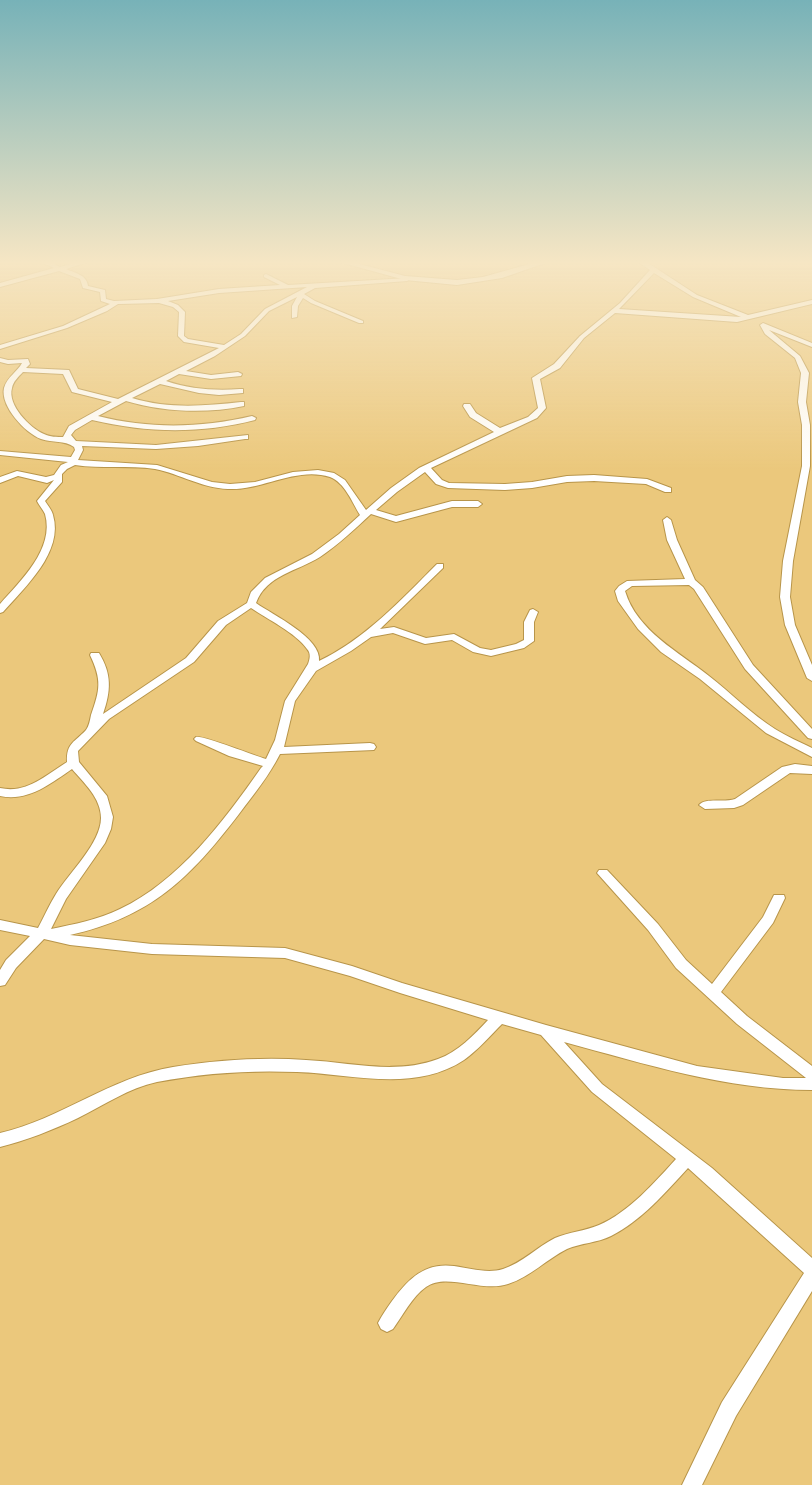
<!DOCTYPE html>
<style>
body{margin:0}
canvas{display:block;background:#ebc87c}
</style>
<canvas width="812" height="1485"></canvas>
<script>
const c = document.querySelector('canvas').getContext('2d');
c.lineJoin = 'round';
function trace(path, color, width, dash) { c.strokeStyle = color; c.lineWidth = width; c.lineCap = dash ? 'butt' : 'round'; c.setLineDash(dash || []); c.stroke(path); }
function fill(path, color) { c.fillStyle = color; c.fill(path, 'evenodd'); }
const minor = new Path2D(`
 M48,261L60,267L80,261H91L66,269C75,273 87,275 88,286L105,290L106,299L114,301L157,299L219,289L280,285L264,277V275L266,274L288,285L409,278L410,279L407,281L315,288L304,294L315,301L363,321V323H359L311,303L303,298L298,306L297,317L292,318V306L297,297L269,311L245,336L215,356L186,371L211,375L238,372L242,374L241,376L211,379L179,374L166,381C190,389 215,391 240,389H243V393L219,395L199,393L160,384L132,398C168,409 204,406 241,402H244V406C205,414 163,412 126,401L98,416C149,429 201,428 252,416L256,418L255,420C201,434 146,433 92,420L75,430L71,435L76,441L156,445L248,435V439H245L198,446L156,449L82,446L83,450L78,460L157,465L212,482L230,484L255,482L293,472L318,470L334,473L345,480L366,510L391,488L419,468L494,432L470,417L463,406L464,404H470L476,413L500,428L528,417L538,408L532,378L554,364L580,336L620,303L650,270L637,261H645L697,295L748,315L812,300V304L737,322L615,313L584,338L560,368L540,379L546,408L537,418L431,468L442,480L449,483L505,484L532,482L567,476L594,475L647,479L671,488V492H665L646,484L594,481L567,482L532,488L505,490L448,488L436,484L425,472L397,492L376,510L396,516L452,501H478L482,504L478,507H452L396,522L371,514C355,529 339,544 320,557C298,571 266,575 256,603C273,615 322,638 319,661C365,639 401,600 437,564H443V568L380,629L394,627L426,638L454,634L480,648L491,650L516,644L524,640V622L530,610L533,609L538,612L534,622V641L524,648L491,656L473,652L452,640L425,644L393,633L371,637L351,651L316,671L295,701L284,747L370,743L374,744L376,747L374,750L280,754C269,776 254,794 239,814C190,878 151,917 70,935L152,944L285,948L352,966L402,983L546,1025L697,1066L783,1078H806L737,1024L676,968L648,930L597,873L599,870H607L658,924L686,960L712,984L763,917L774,895H784L785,898L773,923L721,992L747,1016L812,1066V1090C726,1090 646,1064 564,1042L602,1084L712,1168L812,1258V1291L736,1416L702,1485H682L722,1402L804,1273L688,1168C665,1193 641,1221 611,1236C597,1243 581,1243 567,1249C547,1259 530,1277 508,1284C482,1293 446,1272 426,1287C412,1297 403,1315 393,1329L387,1332L381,1329L378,1323C382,1315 387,1308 392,1301C408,1279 425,1262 454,1266C470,1268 487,1274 503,1269C522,1263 537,1247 555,1238C569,1232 585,1231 599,1225C629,1212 654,1183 676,1159L592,1092L541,1035L502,1024C490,1036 478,1050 464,1060C414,1093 352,1074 297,1072C250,1070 203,1073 157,1082C129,1088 104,1105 78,1118C53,1130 27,1140 0,1147V1133C61,1119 111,1077 173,1067C217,1060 262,1057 306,1060C349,1062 396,1075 438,1059C458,1052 474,1035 488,1020L400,993L350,976L285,958L152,954L70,945L44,939L16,968L5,985L0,986V970L6,960L30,936L0,930V920L38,928C44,917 49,905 56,894C69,873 101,843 101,818C101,798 84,783 72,769C50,784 28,802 0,796V788C27,794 46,775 67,762C66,743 75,742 86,730C89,726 90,720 91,715C100,690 102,680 90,655L91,653H99C112,674 111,691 103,714L186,658L218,621L247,603L251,592L265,578L312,554L339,534L360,515C352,502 345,483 330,477C297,466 261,491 228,489C202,488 180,474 155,469C129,465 101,469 75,465L67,469L62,474V482L45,501C48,506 52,510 53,515C64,552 25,587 3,612L0,613V604C20,581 55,549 45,514C43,510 39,505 37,501L54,480L47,483L18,476L0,483V477L17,471L46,477L54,475L61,465L68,462L0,455V451L71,457L75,450L74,447C64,440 53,443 41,439C25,433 0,406 4,388C7,377 18,371 22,363L8,364L0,362V358L8,360L28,359L30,364L26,368L69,370L78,389L118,399L219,348L184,342L178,336L179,312L173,307L159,303L118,304L107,311L67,328L0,349V345L63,326L110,304L101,301L100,292L83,288L80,279L59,271L0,287V283L54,268L41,262ZM654,273L693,297L741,317L619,309ZM307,287L265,309L241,334L224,345L188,339L184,336L185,312L178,305L168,301L219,293ZM23,372L63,374L72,392L112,402L69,426L63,437C57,437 50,437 44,434C30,428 7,405 12,388C13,382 18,377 23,372ZM251,608C267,619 296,633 307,649C311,653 310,659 308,664L285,701L275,740L266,759C255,756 202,735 196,737L194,739L196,741L229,756L263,766L261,768C224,821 179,881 120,909C98,920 74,924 51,929L66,899L105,843L111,829L113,817L107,796L79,762L78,751L109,719L194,662L226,625Z
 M763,323L812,343V347L769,330L800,356L809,373L806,402L810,425V466L793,561L790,597L795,625L812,665V681L807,678L785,625L780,597L783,561L802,466V425L798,402L801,373L795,358L765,334L760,325Z
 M667,517L671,520L677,540L695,580L703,587L753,665L812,729V739L808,738L745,669L694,589L689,585L632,586L625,591C637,631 679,652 709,676C731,693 751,714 775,729C786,736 800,742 812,748V757L766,733L700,679L661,652L638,629L618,601L615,591L619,586L627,581L685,579L667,540L663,520Z
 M795,764L812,766V774L790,773L743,805L734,808L705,809L699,805C706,797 724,803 735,799L782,767Z`);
const tertiary = new Path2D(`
 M336,261H348L405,276L457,280L483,277L540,261H551L502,278L457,285L405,280Z`);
trace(minor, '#b8954a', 2);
trace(tertiary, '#b8954a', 2);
fill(minor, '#fff');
fill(tertiary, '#fff');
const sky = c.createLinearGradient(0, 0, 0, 469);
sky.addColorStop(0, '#77b2b8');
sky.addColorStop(0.56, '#f6e6c4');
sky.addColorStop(1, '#f6e6c400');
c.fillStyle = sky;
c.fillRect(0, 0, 812, 469);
</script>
